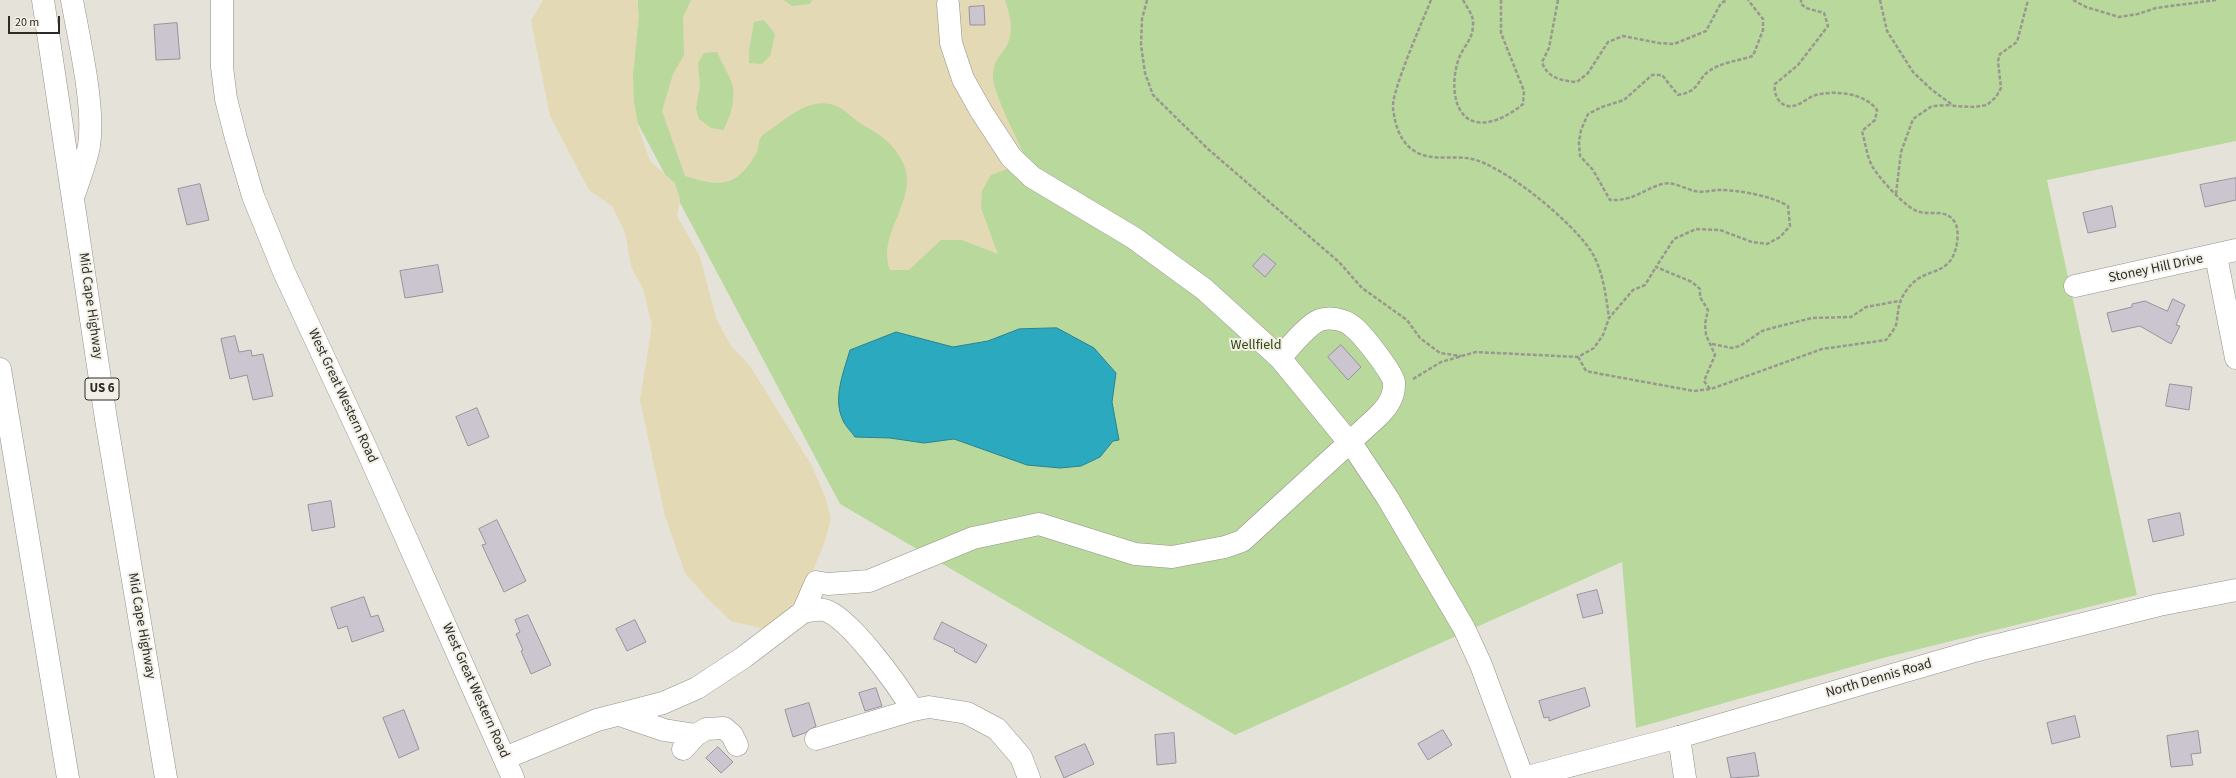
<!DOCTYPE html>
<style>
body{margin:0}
#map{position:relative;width:2236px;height:778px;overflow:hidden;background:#e5e3d9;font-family:"Source Sans 3",sans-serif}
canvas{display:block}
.scale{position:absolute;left:8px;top:16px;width:52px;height:18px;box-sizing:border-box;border:2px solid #2c2b28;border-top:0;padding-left:5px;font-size:12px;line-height:14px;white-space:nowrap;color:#2c2b28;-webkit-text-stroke:3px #f2f0e6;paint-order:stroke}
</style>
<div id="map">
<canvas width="2236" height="778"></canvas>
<div class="scale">20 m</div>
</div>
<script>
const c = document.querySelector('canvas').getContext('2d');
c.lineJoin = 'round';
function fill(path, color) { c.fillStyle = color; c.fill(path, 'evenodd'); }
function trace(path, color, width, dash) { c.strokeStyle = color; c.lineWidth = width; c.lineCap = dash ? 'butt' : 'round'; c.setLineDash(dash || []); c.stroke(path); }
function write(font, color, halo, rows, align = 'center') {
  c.font = font + ' "Source Sans 3",sans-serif'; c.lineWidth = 4; c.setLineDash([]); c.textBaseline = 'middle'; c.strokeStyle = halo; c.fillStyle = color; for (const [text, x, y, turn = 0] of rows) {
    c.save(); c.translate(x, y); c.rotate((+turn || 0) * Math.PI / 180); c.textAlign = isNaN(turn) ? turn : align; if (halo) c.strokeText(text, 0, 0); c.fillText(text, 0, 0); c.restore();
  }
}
const green = new Path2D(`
 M638,0H2236V141L2047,180L2137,595L1883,658L1636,728L1622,562L1235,735L840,504L627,103Z`);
const sand = new Path2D(`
 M543,0H637L639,16L633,76L634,102L639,129L650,161L675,183L680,199L677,216L700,257L716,318L731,346L750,366L812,466L826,499L831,519L824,544L808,582L794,603L779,619L765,629L731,621L707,598L685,573L665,516L640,400L652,325L643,289L631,266L625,232L612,206L589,190L550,116L531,21Z
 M691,0H784L792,6L810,4L812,0H1005C1010,15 1015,32 1006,47C999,58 993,62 993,77C994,96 1019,141 1027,162L991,175L982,191L981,208L998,254L962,240H941L909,270H890C876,232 920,200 903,163C895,145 880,134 863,125C854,120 846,110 836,106C813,96 790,115 773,128C770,130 764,133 761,137C758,141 759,149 756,154C736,188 720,187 685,176L662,111L673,74L684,55L683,17ZM764,20L775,34L770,56L762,64L749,63V51L754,22ZM717,52C721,62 727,71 731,81C737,95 731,117 723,130L711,128L699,119L696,108L700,86L698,63L704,53Z`);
const water = new Path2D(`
 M1057,328L1094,348L1116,373L1112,402L1119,440L1113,441L1100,457L1081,466L1060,468L1027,465L954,439L924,443L890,438L855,437C851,431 844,425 842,418C833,397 844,371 850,350L896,332L953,347L988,341L1019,329Z`);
const building = new Path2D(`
 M984,6L985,25H970L969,7Z
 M177,23L180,59L156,60L154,25Z
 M2236,178V200L2205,207L2200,185Z
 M200,184L209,220L187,225L178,189Z
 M2112,206L2116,227L2088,233L2083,213Z
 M1264,254L1276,264L1265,277L1253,266Z
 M438,265L443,292L405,298L400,271Z
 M2173,299L2185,305L2176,325L2180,326L2171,344L2140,326L2112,332L2107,313L2132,307V304L2145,301L2167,311Z
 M235,336L239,352L251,350L252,356L263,354L273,396L253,400L247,375L230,379L221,339Z
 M1341,345L1361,367L1348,380L1328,357Z
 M2170,384L2192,387L2189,410L2166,406Z
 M477,408L489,437L468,446L456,417Z
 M331,501L335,527L312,531L308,505Z
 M2180,513L2184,535L2153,542L2148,520Z
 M497,520L526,581L504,592L482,545L486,544L479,529Z
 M1597,590L1603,613L1583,618L1577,595Z
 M364,597L371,617L378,615L384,631L352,642L347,626L338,629L331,608Z
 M528,615L551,665L531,674L521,651L523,650L516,634L520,632L515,620Z
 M635,620L646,642L627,651L616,629Z
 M942,622L987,645L976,663L954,651L955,649L934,639Z
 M876,688L882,706L865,711L859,693Z
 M1585,688L1590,706L1549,721V717L1544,718L1539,701Z
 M809,703L816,726L805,733L793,737L785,710Z
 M404,710L419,749L399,758L383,718Z
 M2075,716L2080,737L2052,744L2047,723Z
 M1443,730L1452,745L1428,760L1418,744Z
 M2198,731L2201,753L2191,754L2193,765L2171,767L2167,736Z
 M1174,733L1176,763L1157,765L1155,735Z
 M1085,744L1094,764L1064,778L1055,757Z
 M718,747L733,762L721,773L706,758Z
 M1755,753L1759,776L1731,778L1727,758Z`);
const path = new Path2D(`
 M1147,0L1142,19L1141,45L1145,73L1153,95L1208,149L1339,262L1362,288L1407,320L1420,338L1440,353L1461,356
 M1431,0C1423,20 1391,92 1393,108C1395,125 1400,143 1416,152C1433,162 1457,154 1476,160C1510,171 1571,221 1591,251C1603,270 1606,296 1609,318
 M1463,0C1467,8 1474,15 1473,25C1473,35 1468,42 1463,50C1454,65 1452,87 1457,103C1460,112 1466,120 1476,122C1493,125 1511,114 1523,104L1524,91L1501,33V0
 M1558,0L1549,48L1542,62C1547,78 1562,81 1577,82L1588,73L1608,42L1623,36L1659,43L1674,44L1706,31L1721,3L1727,0
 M1880,0L1887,31L1913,72L1932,90L1954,106L1974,107L1987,105L1996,97L2001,88L1998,61L2000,54L2017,42L2028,0
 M2073,0L2086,7L2119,17L2138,14L2156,8L2216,0
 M1896,194L1901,152L1913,119L1932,106L1952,105
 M1712,344L1732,348L1740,346L1762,331L1772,328L1812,318L1851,317L1866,307L1899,301
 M1578,357L1586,371L1601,374L1694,391L1711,389L1822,349L1886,340C1889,336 1894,330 1896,325C1899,310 1897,304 1906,291C1921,269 1938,276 1950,261C1957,253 1961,230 1954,221C1945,208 1929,216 1917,211C1905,207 1879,178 1872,166C1867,156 1865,142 1862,131L1875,120L1877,110C1865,93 1835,90 1816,95C1808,97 1801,105 1793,106C1780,108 1773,95 1775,84L1798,65L1828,26L1824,13L1806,8L1801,4V0
 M1413,379L1441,362L1476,352L1578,357L1594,348L1603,335L1609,318L1633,290L1645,285L1656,267
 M1710,389L1704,381L1715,355L1706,335L1705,324L1708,310L1700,297V289L1692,282L1656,267L1674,239L1696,229L1720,230L1752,242L1767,244L1780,237L1790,226L1788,206C1772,196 1739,190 1720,190C1712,190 1703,193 1695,191C1685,189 1673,181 1662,184C1642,190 1634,201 1610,200L1593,170L1580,156L1579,142L1581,130L1588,114L1602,107L1624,100L1652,75H1662L1678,95C1701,91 1696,80 1709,71C1722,62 1738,61 1753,56L1763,30V19L1748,0`);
const minor = new Path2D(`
 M222,0V67L226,99L236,138L253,196L284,272L366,448L513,778
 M948,4L951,43L963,79L981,111L1011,157L1032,177L1134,238L1204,289L1280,358L1357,452L1387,497L1464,628L1481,665L1523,778
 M2216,256L2236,358
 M2075,286L2236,250
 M803,612C809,611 818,609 824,610C849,616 899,687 913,710
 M620,715L664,730L696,735L683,749
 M696,735L706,729L724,728L732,735L737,745
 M1679,737L1685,778
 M816,739L913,710L929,707L967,713L997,729L1021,757L1029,778
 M505,758L597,720L663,703L697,688L744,657L803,612L816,582L828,584L869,581L973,538L1039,524L1135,554L1172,557L1225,547L1242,541L1375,419C1386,409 1395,398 1394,382C1393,373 1361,332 1352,326C1344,319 1330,317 1320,320C1307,325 1290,347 1280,358`);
const major = new Path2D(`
 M1524,778L1679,737L1978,650L2159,605L2236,590`);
const highway = new Path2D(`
 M43,0L106,419L166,778
 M72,0C79,40 95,106 89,146C86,162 80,177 75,192
 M0,369L68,778`);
const shields = [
 [102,389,34]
];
const shieldNames = [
 ["US 6",102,389]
];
const streetNames = [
 ["Stoney Hill Drive",2156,269,-12],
 ["Mid Cape Highway",90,306,82],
 ["West Great Western Road",342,396,65],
 ["Mid Cape Highway",141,626,80],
 ["North Dennis Road",1879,679,-16],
 ["West Great Western Road",475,691,66]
];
const parkNames = [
 ["Wellfield",1256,346]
];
fill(green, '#b9d89c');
fill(sand, '#e3d9b4');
fill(water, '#2ba9be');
trace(water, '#2b8391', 1);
fill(building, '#cac5cf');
trace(building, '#97939c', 1);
trace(minor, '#939188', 23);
trace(major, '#939188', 23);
trace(highway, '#939188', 23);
trace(path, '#999790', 2.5, [4, 2]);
trace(minor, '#fff', 22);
trace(major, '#fff', 22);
trace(highway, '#fff', 22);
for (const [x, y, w] of shields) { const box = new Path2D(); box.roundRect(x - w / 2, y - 11, w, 22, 3); c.fillStyle = '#f2f0e6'; c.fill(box); trace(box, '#2c2b28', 1); }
write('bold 13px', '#2c2b28', null, shieldNames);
write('14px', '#2c2b28', '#f2f0e6', streetNames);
write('14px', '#314814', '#f2f0e6', parkNames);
</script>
